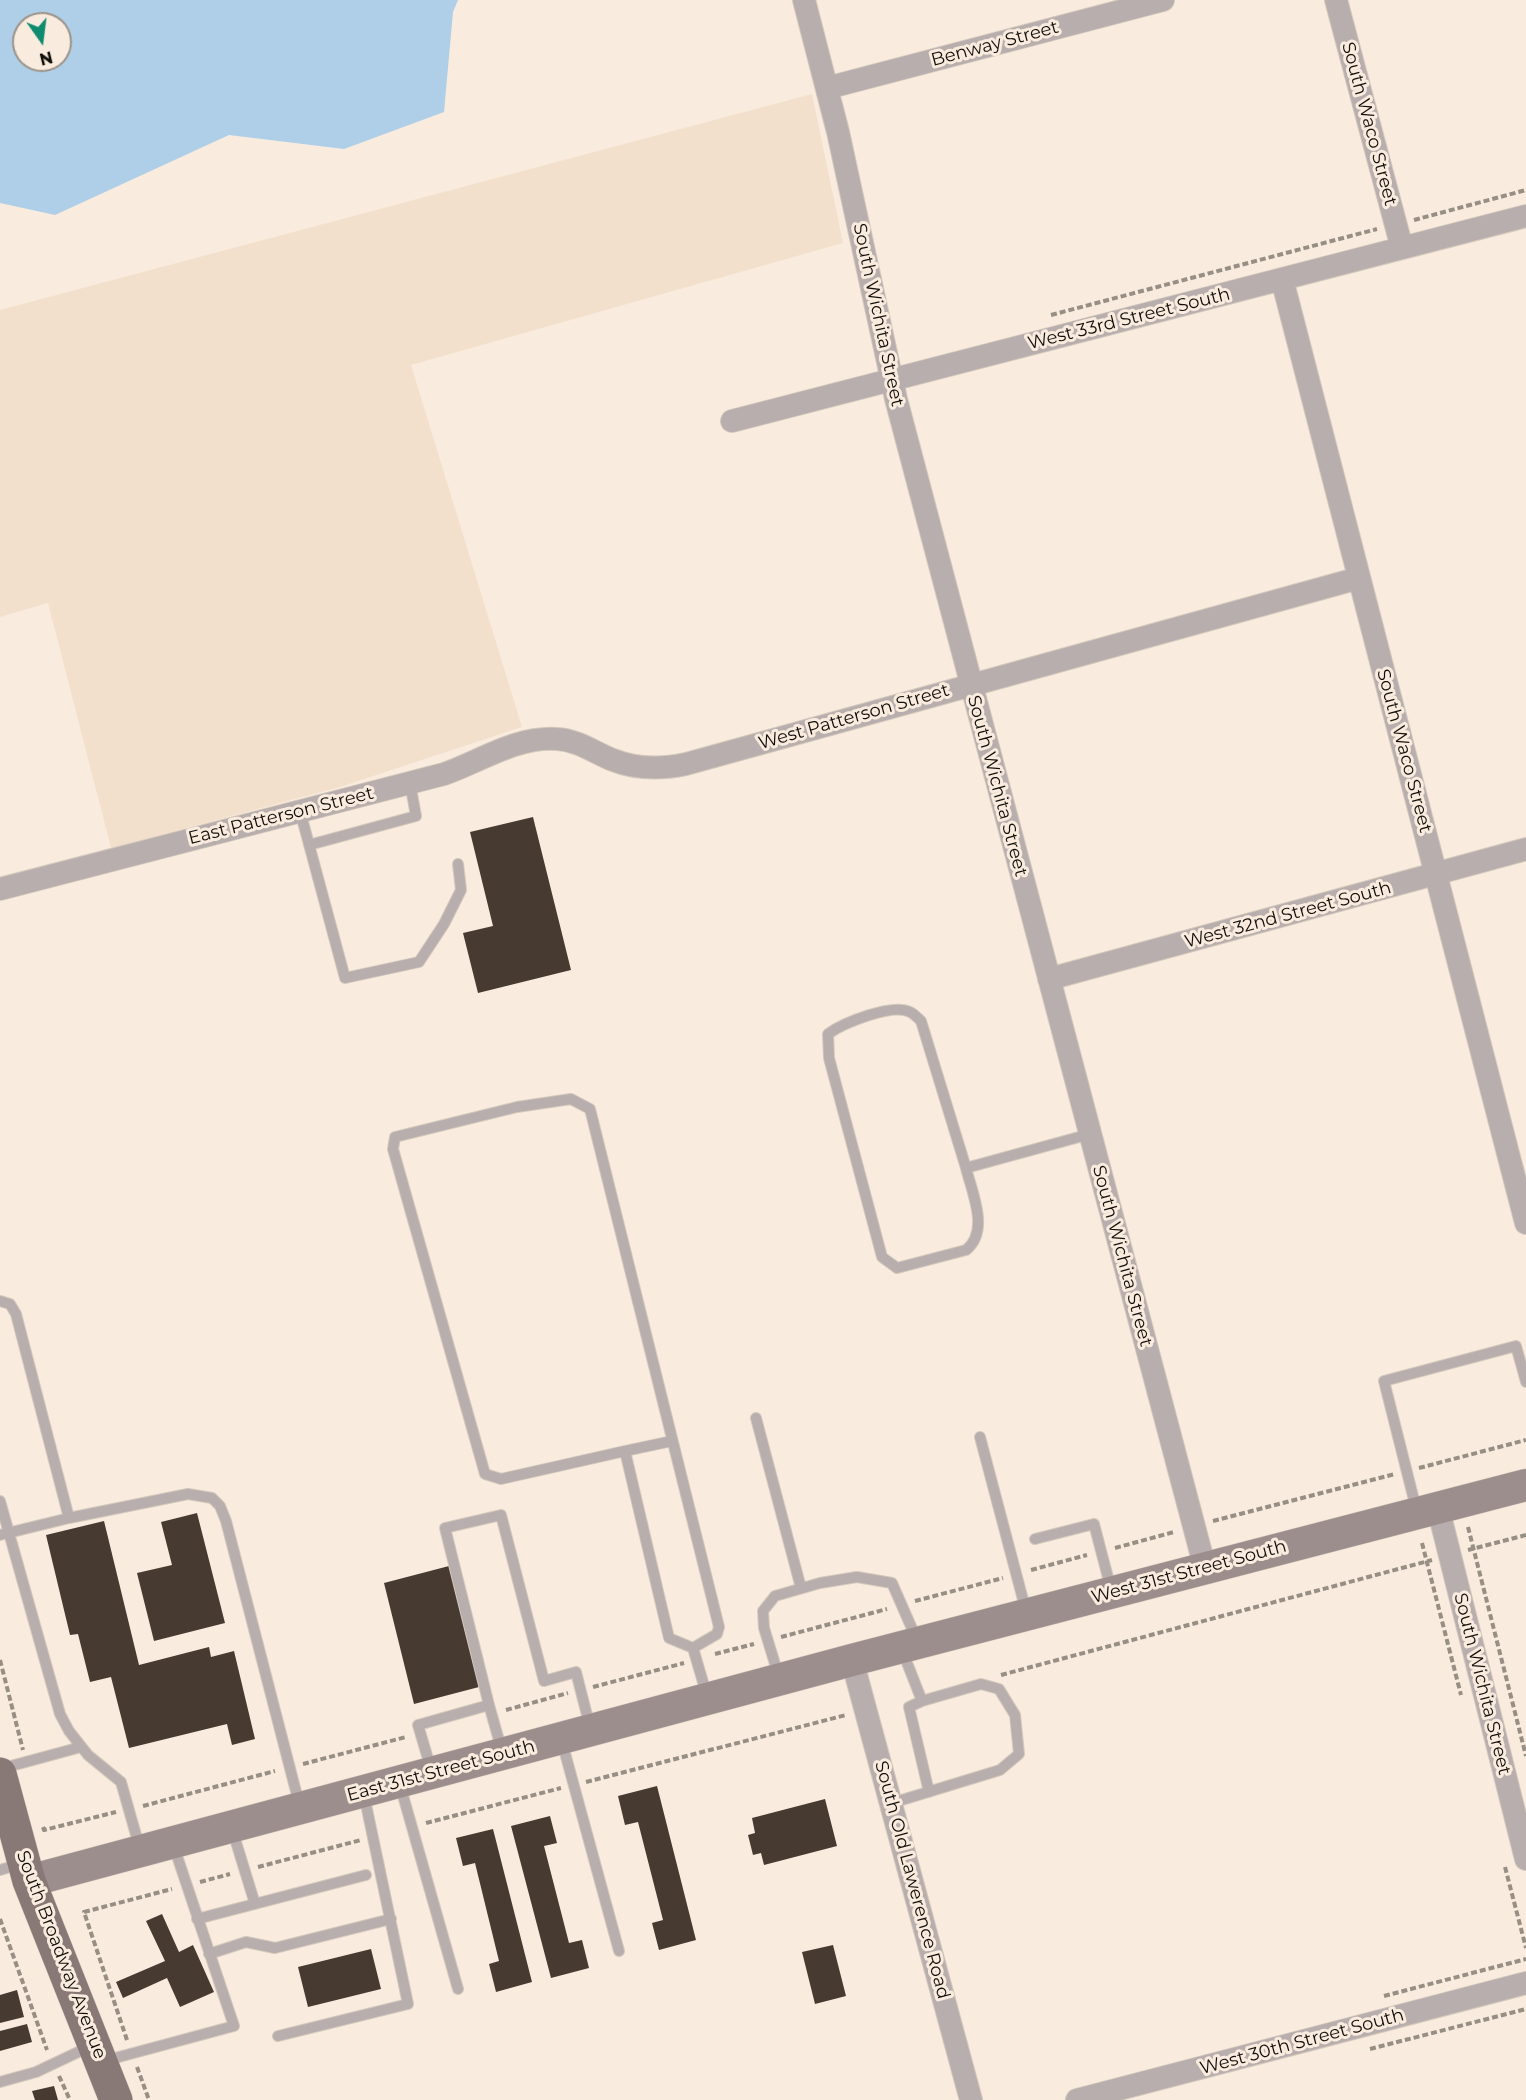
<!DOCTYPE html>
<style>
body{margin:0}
#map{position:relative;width:1526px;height:2100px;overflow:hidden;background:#f9ecde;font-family:Montserrat,sans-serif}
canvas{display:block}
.north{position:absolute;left:12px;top:12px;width:60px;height:60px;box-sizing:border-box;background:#f9ecde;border:2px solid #9c9389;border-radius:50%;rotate:166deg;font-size:16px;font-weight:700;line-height:24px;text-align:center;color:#110d09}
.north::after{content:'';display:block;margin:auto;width:21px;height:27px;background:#0f8c70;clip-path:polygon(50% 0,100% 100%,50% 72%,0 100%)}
</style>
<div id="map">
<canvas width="1526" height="2100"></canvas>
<div class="north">N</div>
</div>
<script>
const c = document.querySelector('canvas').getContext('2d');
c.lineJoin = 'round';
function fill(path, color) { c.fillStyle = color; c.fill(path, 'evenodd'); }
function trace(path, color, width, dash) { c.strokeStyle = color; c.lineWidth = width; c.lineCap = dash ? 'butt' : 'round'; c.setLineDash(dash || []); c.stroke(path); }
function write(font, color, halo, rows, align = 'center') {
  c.font = font + ' Montserrat,sans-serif'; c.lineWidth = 6; c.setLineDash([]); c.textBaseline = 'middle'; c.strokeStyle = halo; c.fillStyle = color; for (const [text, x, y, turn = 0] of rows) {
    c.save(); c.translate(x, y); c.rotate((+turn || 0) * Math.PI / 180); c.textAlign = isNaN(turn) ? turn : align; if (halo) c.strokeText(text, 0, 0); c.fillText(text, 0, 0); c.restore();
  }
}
const built = new Path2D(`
 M812,94L843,243L411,365L522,727L340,787L111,848L48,603L0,617V310Z`);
const water = new Path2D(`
 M0,0H458L453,12L444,112L344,149L229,135L55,215L0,203ZM24,24H60V60H24Z`);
const building = new Path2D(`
 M533,817L571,970L478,993L463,933L493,926L470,832Z
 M197,1513L225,1623L154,1641L137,1573L172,1565L161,1522Z
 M104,1521L139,1665L209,1647L211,1657L234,1651L255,1739L232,1745L227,1724L129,1748L111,1677L90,1682L78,1634L70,1635L46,1535Z
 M449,1566L479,1687L414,1704L384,1583Z
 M657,1786L696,1940L659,1950L652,1923L663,1920L638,1822L625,1825L618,1796Z
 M825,1799L837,1846L764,1865L761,1853L753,1855L748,1835L755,1833L752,1818Z
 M550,1816L557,1843L544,1846L569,1943L582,1940L589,1968L551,1978L511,1826Z
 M493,1829L532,1982L496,1992L489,1964L499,1961L475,1863L463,1866L456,1838Z
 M162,1914L179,1952L193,1945L214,1992L180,2007L167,1978L123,1998L116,1982L165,1961L146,1921Z
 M833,1945L846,1996L815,2004L802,1952Z
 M371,1949L381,1989L308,2007L298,1967Z
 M17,1990L24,2017L0,2023V1995Z
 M27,2024L32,2042L0,2051V2031Z
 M54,2086L58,2100H35L32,2091Z`);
const path = new Path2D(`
 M1414,220L1526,190
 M1051,315L1377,229
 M1419,1468L1526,1440
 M1213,1521L1395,1474
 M1468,1527L1526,1756
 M1422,1543L1461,1695
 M1115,1548L1174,1532
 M1468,1550L1526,1535
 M1031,1570L1087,1555
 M915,1601L1003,1578
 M781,1637L887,1609
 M715,1654L754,1644
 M0,1660L23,1750
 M1001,1675L1432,1560
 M593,1687L684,1663
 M506,1710L568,1693
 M303,1764L406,1737
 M586,1782L846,1715
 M143,1806L275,1771
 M426,1823L561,1788
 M43,1827L44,1830L116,1812
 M258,1867L361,1840
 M1505,1867L1526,1948
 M200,1882L230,1874
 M0,1919L47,2050
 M1384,1996L1526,1959
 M127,2040L84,1912L172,1889
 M1370,2049L1526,2009
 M137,2067L149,2100
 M59,2076L70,2100`);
const lane = new Path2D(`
 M300,811L345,978L419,962L444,924L461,890L458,864
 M309,845L416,816L410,783
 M966,1168L921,1021C918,1018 914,1014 910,1012C892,1003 843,1023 828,1034L829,1058L882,1257L897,1268L966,1250C990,1231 972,1193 966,1168L1090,1134
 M0,1301L10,1304L16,1314L69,1518
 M756,1418L801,1588
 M980,1437L1026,1611
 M625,1451L672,1441
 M0,1501L60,1714L69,1731L88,1755L121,1782L140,1849
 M1417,1512L1384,1381L1516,1346L1526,1382
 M0,1535L69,1518L188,1494L212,1498L220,1506L226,1521L300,1807
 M1035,1539L1094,1524L1111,1589
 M693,1648L669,1638L625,1451L501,1479L485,1474L393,1149L395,1137L517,1107L571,1099L590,1109L719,1627L717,1634L693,1648L707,1696
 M779,1677L764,1628L763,1611L775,1596L820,1583L857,1577L892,1583L917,1640
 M922,1701L909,1707L929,1792
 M489,1705L445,1528L501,1515L544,1681L576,1672L590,1727
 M562,1742L619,1951
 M0,1769L81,1747
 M431,1769L418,1725L489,1705L502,1751
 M400,1785L458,1989
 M892,1803L1000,1770L1019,1754L1015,1715L999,1689L981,1684L922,1701L902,1650
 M232,1829L255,1904
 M0,1870L20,1864
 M197,1919L366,1875
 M209,1954L246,1942L275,1948L391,1919
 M278,2036L408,2004L364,1795
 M104,2061L234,2026L173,1844
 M0,2082L36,2072L91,2046`);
const street = new Path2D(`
 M804,0L838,132L896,399L1205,1568
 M1336,0L1402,248
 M827,88L1163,0
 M1282,279L1526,1223
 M732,421L1526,216
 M0,889L444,774C481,761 517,736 557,739C578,740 595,753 613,760C636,769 663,769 686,764L1359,578
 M1049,979L1526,849
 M1438,1508L1526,1859
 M852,1660L971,2100
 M1077,2100L1526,1983`);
const secondary = new Path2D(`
 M29,1881L852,1660L1526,1485`);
const primary = new Path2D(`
 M0,1774L29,1881L116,2100`);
const streetNames = [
 ["Benway Street",995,44,-15],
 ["South Waco Street",1369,124,75],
 ["South Wichita Street",878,315,78],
 ["West 33rd Street South",1129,319,-14],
 ["West Patterson Street",854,717,-16],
 ["South Waco Street",1404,751,75],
 ["South Wichita Street",997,786,75],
 ["East Patterson Street",281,816,-14],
 ["West 32nd Street South",1288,915,-15],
 ["South Wichita Street",1122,1256,75],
 ["West 31st Street South",1189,1572,-15],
 ["South Wichita Street",1482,1684,76],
 ["East 31st Street South",441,1771,-15],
 ["South Old Lawerence Road",912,1880,75],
 ["South Broadway Avenue",61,1955,69],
 ["West 30th Street South",1302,2042,-15]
];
fill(built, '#f2e0cc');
fill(water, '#aecfe7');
fill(building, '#473b31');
trace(lane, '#d4c8bc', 12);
trace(street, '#d4c8bc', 24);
trace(secondary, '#d4c8bc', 33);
trace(primary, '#d4c8bc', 34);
trace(path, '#978e84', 4, [6, 3]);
trace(lane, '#b7aead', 10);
trace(street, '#b7aead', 22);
trace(secondary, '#9c8e8d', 32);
trace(primary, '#887876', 33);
write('18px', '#110d09', '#f9ecde', streetNames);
</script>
